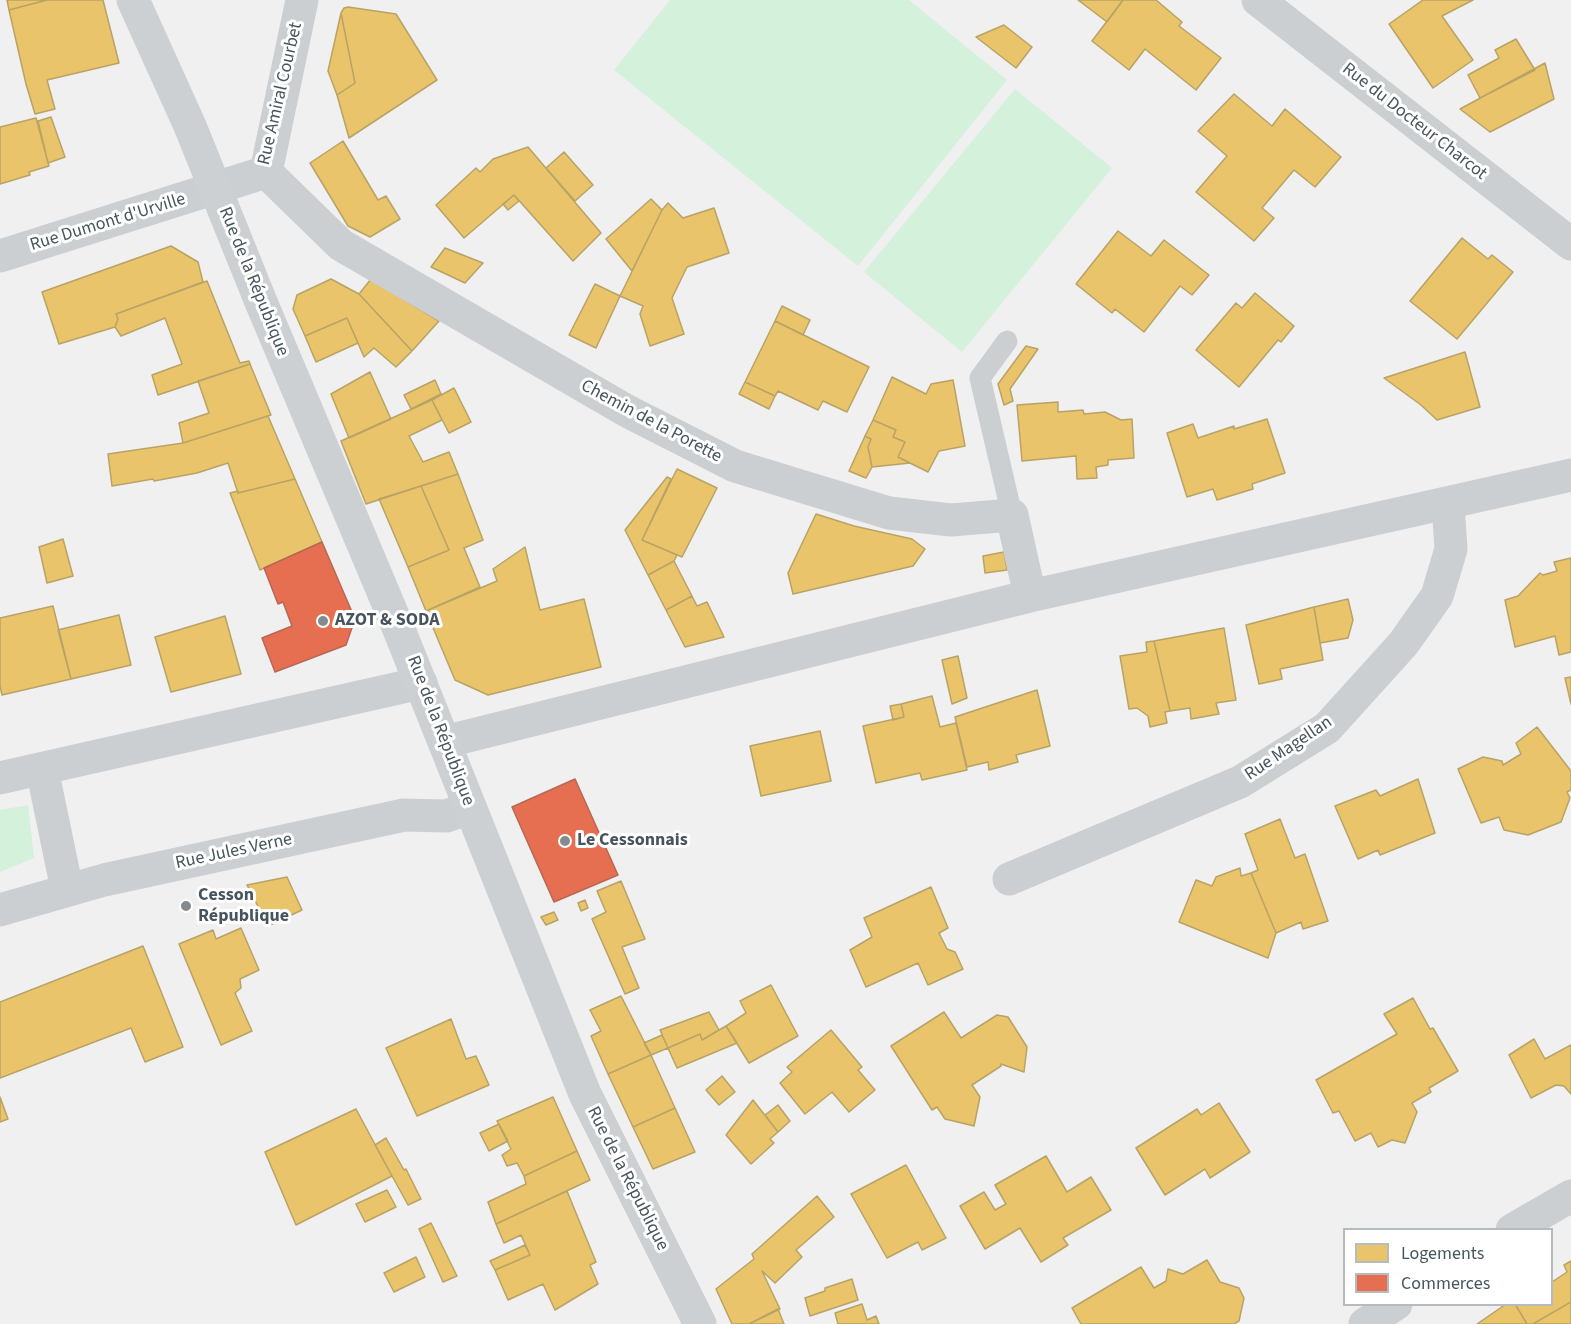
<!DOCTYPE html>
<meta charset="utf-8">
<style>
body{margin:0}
#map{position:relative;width:1571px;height:1324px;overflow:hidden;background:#f1f0f0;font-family:"Source Sans 3",sans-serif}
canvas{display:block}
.legend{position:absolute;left:1343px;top:1228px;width:210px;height:78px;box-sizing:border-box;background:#fff;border:2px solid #b5bbbe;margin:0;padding:8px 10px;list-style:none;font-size:18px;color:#46555d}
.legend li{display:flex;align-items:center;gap:12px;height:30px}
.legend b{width:30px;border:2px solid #b5bbbe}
</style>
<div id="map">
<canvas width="1571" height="1324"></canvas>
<ul class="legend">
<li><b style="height:16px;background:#e9c46a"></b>Logements</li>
<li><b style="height:16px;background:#e76f51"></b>Commerces</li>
</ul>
</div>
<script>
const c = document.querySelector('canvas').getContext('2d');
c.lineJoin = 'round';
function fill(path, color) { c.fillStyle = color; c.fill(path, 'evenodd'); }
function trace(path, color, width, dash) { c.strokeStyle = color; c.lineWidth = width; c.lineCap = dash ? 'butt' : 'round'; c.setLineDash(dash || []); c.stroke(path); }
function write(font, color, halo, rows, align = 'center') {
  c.font = font + ' "Source Sans 3",sans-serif'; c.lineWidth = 6; c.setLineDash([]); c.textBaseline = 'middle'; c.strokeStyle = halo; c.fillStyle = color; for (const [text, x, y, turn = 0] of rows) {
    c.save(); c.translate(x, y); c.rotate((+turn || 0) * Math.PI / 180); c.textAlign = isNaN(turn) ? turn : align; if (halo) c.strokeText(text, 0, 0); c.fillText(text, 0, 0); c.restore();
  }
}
const green = new Path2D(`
 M670,0H909L1007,80L858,266L614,70Z
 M1015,89L1112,168L962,352L864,272Z
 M28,805L34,858L0,872V810Z`);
const homes = new Path2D(`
 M7,0H47L9,10Z
 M47,0H103L119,63L47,80L55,109L35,114L26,84L9,10Z
 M1078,0H1123L1107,22Z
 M1123,0H1156L1182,22L1179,26L1221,58L1196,90L1145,49L1129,70L1092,41Z
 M1423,0H1473L1442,16L1473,60L1433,88L1389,24Z
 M348,7L396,14L437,80L349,138L337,95L355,83L341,13L344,8Z
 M341,13L355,83L337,95L328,71Z
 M1004,25L1032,47L1016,68L976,37Z
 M1516,39L1535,70L1480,98L1468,75L1499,58L1495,50Z
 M1545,63L1554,99L1490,132L1460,109Z
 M1234,94L1272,126L1285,109L1341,157L1315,187L1294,170L1262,208L1274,218L1254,241L1196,192L1227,156L1198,131Z
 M51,117L65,157L48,163L38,121Z
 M36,118L49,166L29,172L30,175L0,184V127Z
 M343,141L378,200L386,196L400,219L370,237L348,226L310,163Z
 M528,147L601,233L573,261L514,195L464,238L436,205L476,168L480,172L493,159Z
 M564,152L593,185L575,201L546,168Z
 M514,195L519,201L508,210L503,204Z
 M651,199L662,210L632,271L606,239Z
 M668,203L683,218L714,208L729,253L687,267L672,298L684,334L650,346L640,314L643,306L620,296L662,210Z
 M1118,231L1151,256L1164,240L1209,275L1192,295L1180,286L1144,332L1115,309L1112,313L1076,284Z
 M1462,238L1488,259L1492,255L1513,272L1457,339L1410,301Z
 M171,246L198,262L203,282L116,314L118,319L115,327L59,344L42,292Z
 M445,248L483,263L465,283L431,267Z
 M331,279L359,294L412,351L396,367L374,348L364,357L347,318L305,336L293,309L297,295Z
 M371,279L439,321L412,351L359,294Z
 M207,281L240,363L249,361L250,364L158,395L152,375L182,364L165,318L121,336L115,327L118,319L116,314Z
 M595,284L620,296L596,348L569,335Z
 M1255,293L1294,326L1281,342L1278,340L1239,387L1196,350L1236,303L1242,308Z
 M782,306L810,320L803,335L775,321Z
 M347,318L358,343L316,362L305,336Z
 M775,321L869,367L847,412L823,401L818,410L778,391L775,396L745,382Z
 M1026,346L1038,349L1010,389L1013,401L1004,405L998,384Z
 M1465,352L1480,407L1437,420L1421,405L1384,378Z
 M250,364L271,415L183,443L179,423L209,413L198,381Z
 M370,372L391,419L349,438L331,394Z
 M892,377L926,394L931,384L953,380L965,446L939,451L928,472L898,457L905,442L893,437L896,430L873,420Z
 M435,380L441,394L411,409L404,395Z
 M745,382L775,396L769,409L739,394Z
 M454,388L471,422L449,433L432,400Z
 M432,400L442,420L409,436L423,462L449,452L458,474L366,504L341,441Z
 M1058,402V412L1083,410L1084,414L1105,412L1121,420L1132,419L1134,458L1108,460V465L1096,467L1097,478L1077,479L1076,456L1022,461L1017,405Z
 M268,416L295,479L238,493L228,463L197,473L154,481L153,479L112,486L108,454L183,443Z
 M1267,419L1285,473L1252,484L1253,489L1217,500L1213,489L1187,497L1167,433L1193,424L1198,438L1234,426V429Z
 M873,420L896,430L893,437L905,442L898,457L910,463L872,467L868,447L871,439L865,436Z
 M865,436L871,439L868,447L872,467L866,478L849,471Z
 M677,469L717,488L682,557L642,540Z
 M458,474L483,540L464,548L480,587L426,611L408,567L449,550L421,486Z
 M667,477L671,479L642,540L677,555L674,561L648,575L625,530Z
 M295,479L322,542L260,570L230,493L238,491V493Z
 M421,486L449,550L408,567L379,499Z
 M816,514L854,526L912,539L925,549L913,566L793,594L788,573Z
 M63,539L73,576L47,583L39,547Z
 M525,547L540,610L584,599L601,667L488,695L455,680L426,611L497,581L493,569Z
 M1004,552L1007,570L985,573L983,556Z
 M1571,558V652L1559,655L1555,636L1515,647L1505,600L1518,596L1540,573L1543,575L1557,571L1554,562Z
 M674,561L692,596L666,610L648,575Z
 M692,596L697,606L707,602L724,637L685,647L666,610Z
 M1348,599L1353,620L1348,638L1320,643L1314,607Z
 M53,606L71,679L2,695L0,686V618Z
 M1314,607L1323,660L1280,669L1282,679L1259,684L1246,625Z
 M119,615L131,665L71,679L58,630Z
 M225,616L241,674L171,692L155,637Z
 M1224,628L1236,700L1216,703L1219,714L1191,719L1190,708L1170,711L1154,641Z
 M1154,641L1170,711L1165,712L1167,723L1150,727L1148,716L1137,708L1129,709L1120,656L1147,652L1146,642Z
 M958,656L967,698L952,704L942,660Z
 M1571,677V704L1565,678Z
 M1037,690L1050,746L1016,755L1018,762L989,770L988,762L967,767L955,717Z
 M932,696L940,727L956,723L967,770L922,780L920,773L876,783L863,726L904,717L901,704Z
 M901,704L904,717L893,720L890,706Z
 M1537,727L1571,771V790L1567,792L1570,798L1561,822L1528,835L1504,830L1499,817L1481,823L1458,769L1483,757L1502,761L1503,765L1521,754L1516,743Z
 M820,731L831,781L761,796L750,746Z
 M1418,779L1435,833L1380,855L1378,850L1358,859L1335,806L1376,790L1380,796Z
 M1280,819L1295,858L1305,854L1328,921L1303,929L1301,922L1276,933L1251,873L1258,870L1245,834Z
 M1240,868L1241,876L1251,873L1276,933L1268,958L1179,922L1196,880L1212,886L1216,877Z
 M287,877L302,910L268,926L247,885Z
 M621,881L645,939L622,947L639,988L625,994L592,919L606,912L597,891Z
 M931,887L948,928L939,933L947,949L955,952L963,969L928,985L918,963L866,987L850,950L872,937L864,918Z
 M585,900L588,908L581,911L578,903Z
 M554,912L558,920L546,925L541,917Z
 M241,928L259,970L240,979L241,988L235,993L252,1031L221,1045L179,944L213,930L216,939Z
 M143,946L183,1047L145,1062L131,1028L0,1078V1002Z
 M771,985L798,1036L749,1063L726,1026L746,1013L740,1001Z
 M621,996L651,1055L608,1074L591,1036L601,1031L590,1010Z
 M1413,998L1430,1029L1433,1028L1458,1071L1429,1088L1431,1092L1412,1103L1417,1112L1405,1143L1392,1140L1378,1147L1371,1133L1355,1141L1339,1111L1333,1113L1316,1080L1397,1034L1384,1014Z
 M709,1012L719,1030L702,1040L700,1034L668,1048L660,1030Z
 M944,1012L961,1038L997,1015L1008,1017L1027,1047L1024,1072L1001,1064V1066L972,1085L980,1097L974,1126L945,1119L937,1107L932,1110L891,1046Z
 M451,1019L466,1059L476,1056L489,1085L417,1116L386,1048Z
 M726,1026L737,1043L677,1068L668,1048L700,1034L702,1040Z
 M831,1030L862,1067L858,1070L875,1090L849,1112L832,1092L805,1114L780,1083L792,1072L787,1067Z
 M662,1035L668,1048L651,1055L644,1043Z
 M1534,1039L1545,1059L1571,1045V1094L1564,1086L1556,1085L1531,1098L1509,1055Z
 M651,1055L675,1108L633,1127L608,1074Z
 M722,1076L735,1092L719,1105L706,1090Z
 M0,1097L8,1119L0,1122Z
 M553,1097L577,1151L524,1176L517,1163L507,1166L502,1155L511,1149L497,1121Z
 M753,1100L778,1132L770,1139L774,1143L751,1164L726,1135Z
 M1219,1103L1250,1152L1210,1178L1205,1169L1165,1195L1136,1148L1197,1109L1201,1115Z
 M778,1105L790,1121L778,1132L765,1115Z
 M675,1108L695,1152L653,1169L633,1127Z
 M356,1109L392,1176L296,1225L265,1152Z
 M499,1124L508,1141L489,1151L480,1133Z
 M386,1138L404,1170L406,1169L421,1199L408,1205L375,1145Z
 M577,1151L590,1180L496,1224L488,1202L526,1184L524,1176Z
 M1046,1156L1067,1192L1091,1177L1111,1210L1063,1238L1068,1245L1041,1262L1020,1228L985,1249L960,1206L984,1192L995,1210L1006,1204L995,1185Z
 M906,1165L946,1238L922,1250L918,1242L887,1258L851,1194Z
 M387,1190L396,1207L365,1222L356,1204Z
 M567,1191L596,1262L590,1265L598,1284L555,1310L543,1284L508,1300L495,1270L530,1255L521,1235L504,1243L496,1224Z
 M817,1196L834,1217L796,1250L802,1257L775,1283L762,1271L780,1309L749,1324H732L716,1289L754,1259L752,1254Z
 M431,1223L457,1276L443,1282L419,1229Z
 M525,1245L530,1255L495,1270L490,1261Z
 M416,1257L425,1277L394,1292L384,1273Z
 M1207,1260L1220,1282L1239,1288L1244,1298L1239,1321L1234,1324H1081L1072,1308L1141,1267L1154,1288L1166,1281L1168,1269L1183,1274Z
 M1571,1261V1302L1533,1324H1527L1515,1304H1552V1282L1567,1272L1564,1265Z
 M852,1279L858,1300L810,1316L805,1298L825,1291V1288Z
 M1571,1302V1324H1533Z
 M862,1304L867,1320L876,1316L879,1324H838L835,1313Z
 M1506,1304H1515L1527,1324H1477Z
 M778,1309L784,1324H749Z`);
const shops = new Path2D(`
 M322,542L355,619L346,645L275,672L262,638L292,626L283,602L278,604L264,568Z
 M575,779L618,875L554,902L512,807Z`);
const lane = new Path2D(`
 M1007,341L980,378L1012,515`);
const street = new Path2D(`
 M1258,0L1571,244
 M266,172L341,245L627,411L735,466L889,513L951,520L1012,515L1030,596
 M0,256L266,172L302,0
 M444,742L1030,596L1571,475
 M42,769L67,889
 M0,778L421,683
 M1009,879L1240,782L1327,728L1403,644L1437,596L1451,549L1448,504
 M0,910L104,880L404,815L446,816L470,808
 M1512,1230L1571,1196
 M1365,1324L1396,1304`);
const secondary = new Path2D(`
 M133,0L190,126L261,302L400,632L585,1094L700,1324`);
const markers = [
 [323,621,6,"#828b90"],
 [565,841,6,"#828b90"],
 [186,906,6,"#828b90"]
];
const streetNames = [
 ["Rue Amiral Courbet",281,94,-77],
 ["Rue du Docteur Charcot",1414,122,38],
 ["Rue Dumont d'Urville",108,223,-17],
 ["Rue de la République",253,282,68],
 ["Chemin de la Porette",651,422,28],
 ["Rue de la République",440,731,69],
 ["Rue Magellan",1289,749,-34],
 ["Rue Jules Verne",234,852,-12],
 ["Rue de la République",627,1179,63]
];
const poiNames = [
 ["AZOT & SODA",335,621],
 ["Le Cessonnais",577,841],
 ["Cesson",198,896],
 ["République",198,917]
];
fill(green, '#d3f1db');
fill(homes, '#e9c46a');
trace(homes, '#b8a366', 1.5);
fill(shops, '#e76f51');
trace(shops, '#b76755', 1.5);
trace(lane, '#cbcfd1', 21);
trace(street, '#cbcfd1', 33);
trace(secondary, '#ccd0d2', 33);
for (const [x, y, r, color] of markers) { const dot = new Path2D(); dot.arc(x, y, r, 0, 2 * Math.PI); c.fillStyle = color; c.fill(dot); trace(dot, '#fff', 2); }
write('18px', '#46555d', '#fff', streetNames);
write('bold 18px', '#46555d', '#fff', poiNames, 'left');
</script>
